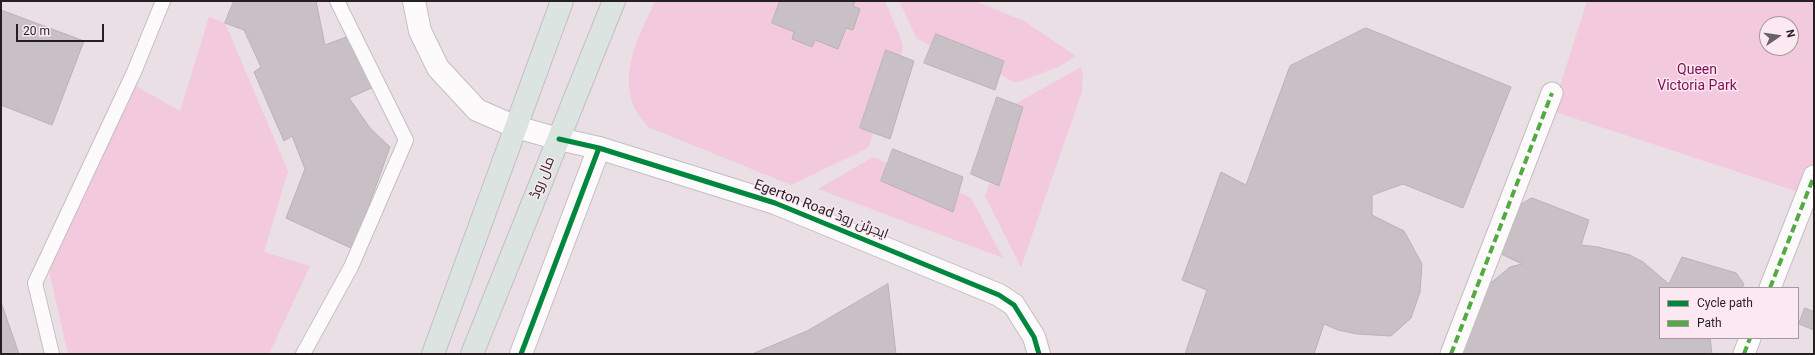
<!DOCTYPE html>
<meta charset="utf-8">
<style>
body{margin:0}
#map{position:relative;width:1815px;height:355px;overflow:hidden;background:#e9dfe4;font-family:Roboto,sans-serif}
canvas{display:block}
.frame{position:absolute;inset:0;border:2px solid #261f22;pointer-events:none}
.legend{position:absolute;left:1659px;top:287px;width:140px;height:52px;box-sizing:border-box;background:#fbe8f0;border:1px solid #a6989e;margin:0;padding:5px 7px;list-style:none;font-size:12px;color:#261f22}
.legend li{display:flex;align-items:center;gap:8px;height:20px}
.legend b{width:20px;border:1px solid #a6989e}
.north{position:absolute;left:1759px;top:16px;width:40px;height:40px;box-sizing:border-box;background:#fbe8f0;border:1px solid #a6989e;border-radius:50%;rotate:77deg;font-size:11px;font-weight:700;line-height:16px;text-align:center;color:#261f22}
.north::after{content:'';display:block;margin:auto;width:14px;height:18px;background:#6a6266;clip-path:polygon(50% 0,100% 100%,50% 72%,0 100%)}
.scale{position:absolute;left:16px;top:24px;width:88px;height:18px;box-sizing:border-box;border:2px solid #261f22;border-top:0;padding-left:5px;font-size:12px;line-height:14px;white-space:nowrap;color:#261f22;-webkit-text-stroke:3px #fbe8f0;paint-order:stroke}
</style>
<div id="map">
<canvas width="1815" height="355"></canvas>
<div class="frame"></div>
<ul class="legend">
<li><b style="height:5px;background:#00873e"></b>Cycle path</li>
<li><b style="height:5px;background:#53aa43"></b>Path</li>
</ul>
<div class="north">N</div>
<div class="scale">20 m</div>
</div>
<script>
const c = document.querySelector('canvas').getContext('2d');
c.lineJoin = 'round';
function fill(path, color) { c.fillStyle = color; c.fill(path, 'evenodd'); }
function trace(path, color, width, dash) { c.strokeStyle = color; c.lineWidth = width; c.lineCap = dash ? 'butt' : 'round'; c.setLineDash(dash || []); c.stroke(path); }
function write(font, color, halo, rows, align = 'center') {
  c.font = font + ' Roboto,Cairo,sans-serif'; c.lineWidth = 3; c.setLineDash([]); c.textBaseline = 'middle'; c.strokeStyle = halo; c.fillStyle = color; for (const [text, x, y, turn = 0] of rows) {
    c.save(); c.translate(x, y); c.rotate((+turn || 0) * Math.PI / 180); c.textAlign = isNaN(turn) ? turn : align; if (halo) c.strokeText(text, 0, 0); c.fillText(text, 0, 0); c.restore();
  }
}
const green = new Path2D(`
 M655,1H885L903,44L901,56L886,50L860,128L873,133L868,148L791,185L648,127C643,121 637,114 634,107C619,69 640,35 655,1Z
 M899,1H975L1024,21L1076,56L1058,67L1016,83L999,74L1004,61L936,34L930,45L917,39Z
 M1587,1H1814V197L1552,111ZM1767,24H1791V48H1767Z
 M209,17L225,23L288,171L264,252L310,266L269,354H68L49,271L131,83L180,111Z
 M1081,67L1083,75L1082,92L1021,267L985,196L989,184L999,186L1023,107L1015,104Z
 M873,157L887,163L881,181L953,211L959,192L971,198L1003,258L818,189Z`);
const building = new Path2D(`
 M234,1H316L325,45L357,33L378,85L349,98L370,128L390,147L353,249L286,218L305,169L292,136L284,141L254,72L261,67L244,30L225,23Z
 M780,1H855L853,6L860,9L853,30L846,28L838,49L815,40L812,47L792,39L794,32L772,23Z
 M1,10L84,41L52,125L1,105Z
 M1366,28L1511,87L1463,208L1403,184L1372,195V215L1404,231L1422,264L1420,292L1411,318L1391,336L1357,334L1338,330L1324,324L1314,354H1185L1207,290L1182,280L1221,172L1246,185L1290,66Z
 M936,34L1004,61L995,90L924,63Z
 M886,50L914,61L890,139L860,128Z
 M997,97L1023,107L999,186L971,174Z
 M893,149L963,177L953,212L881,181Z
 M1532,198L1589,220L1581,245L1598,247L1630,255L1643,262L1669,284L1682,257L1736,273L1744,284L1742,288H1660V338H1710L1712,354H1453L1481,278L1492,282L1510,267L1522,264L1499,253L1518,206Z
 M888,284L896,354H752L807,331Z
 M1,302L19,354H1Z
 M1805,308L1814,312V330L1799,324Z`);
const service = new Path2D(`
 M52,354L35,283L134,72L163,1
 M303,354L351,267L406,140L337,1`);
const pedestrian = new Path2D(`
 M1770,288L1814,176
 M1451,354L1552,93
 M1744,354L1750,338`);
const minor = new Path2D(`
 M521,354L599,148`);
const tertiary = new Path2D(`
 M559,139L599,148L775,203L999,295L1014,305L1034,337L1039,354`);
const secondary = new Path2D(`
 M414,1L420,31L438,68L477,110L516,127L559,139`);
const primary = new Path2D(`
 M433,354L562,1
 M472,354L614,1`);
const quiet = new Path2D(`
 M1770,288L1814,176
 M1451,354L1552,93
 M1744,354L1750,338`);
const cycleway = new Path2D(`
 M559,139L599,148L775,203L999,295L1014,305L1034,337L1039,354
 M521,354L599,148`);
const parkNames = [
 ["Queen",1697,70],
 ["Victoria Park",1697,86]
];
const streetNames = [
 ["مال روڈ",543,178,-68],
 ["Egerton Road ایجرٹن روڈ",821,210,21]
];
fill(green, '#f3cadd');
fill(building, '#c8c0c4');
trace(building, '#b9b2b5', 1);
trace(service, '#c6bec2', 16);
trace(pedestrian, '#c6bec2', 23);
trace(minor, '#c6bec2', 24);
trace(tertiary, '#c6bec2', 24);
trace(secondary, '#c6bec2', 24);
trace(primary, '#c3bfc1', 24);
trace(service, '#fcfafb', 14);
trace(pedestrian, '#fcfafb', 21);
trace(minor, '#fcfafb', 22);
trace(tertiary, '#fcfafb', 22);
trace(secondary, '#fcfafb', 22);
trace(primary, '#dbe4e1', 22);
trace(quiet, '#53aa43', 4, [8, 4]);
trace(cycleway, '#00873e', 5);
write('14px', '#7f0d55', '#fbe8f0', parkNames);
write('14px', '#261f22', '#fbe8f0', streetNames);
</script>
